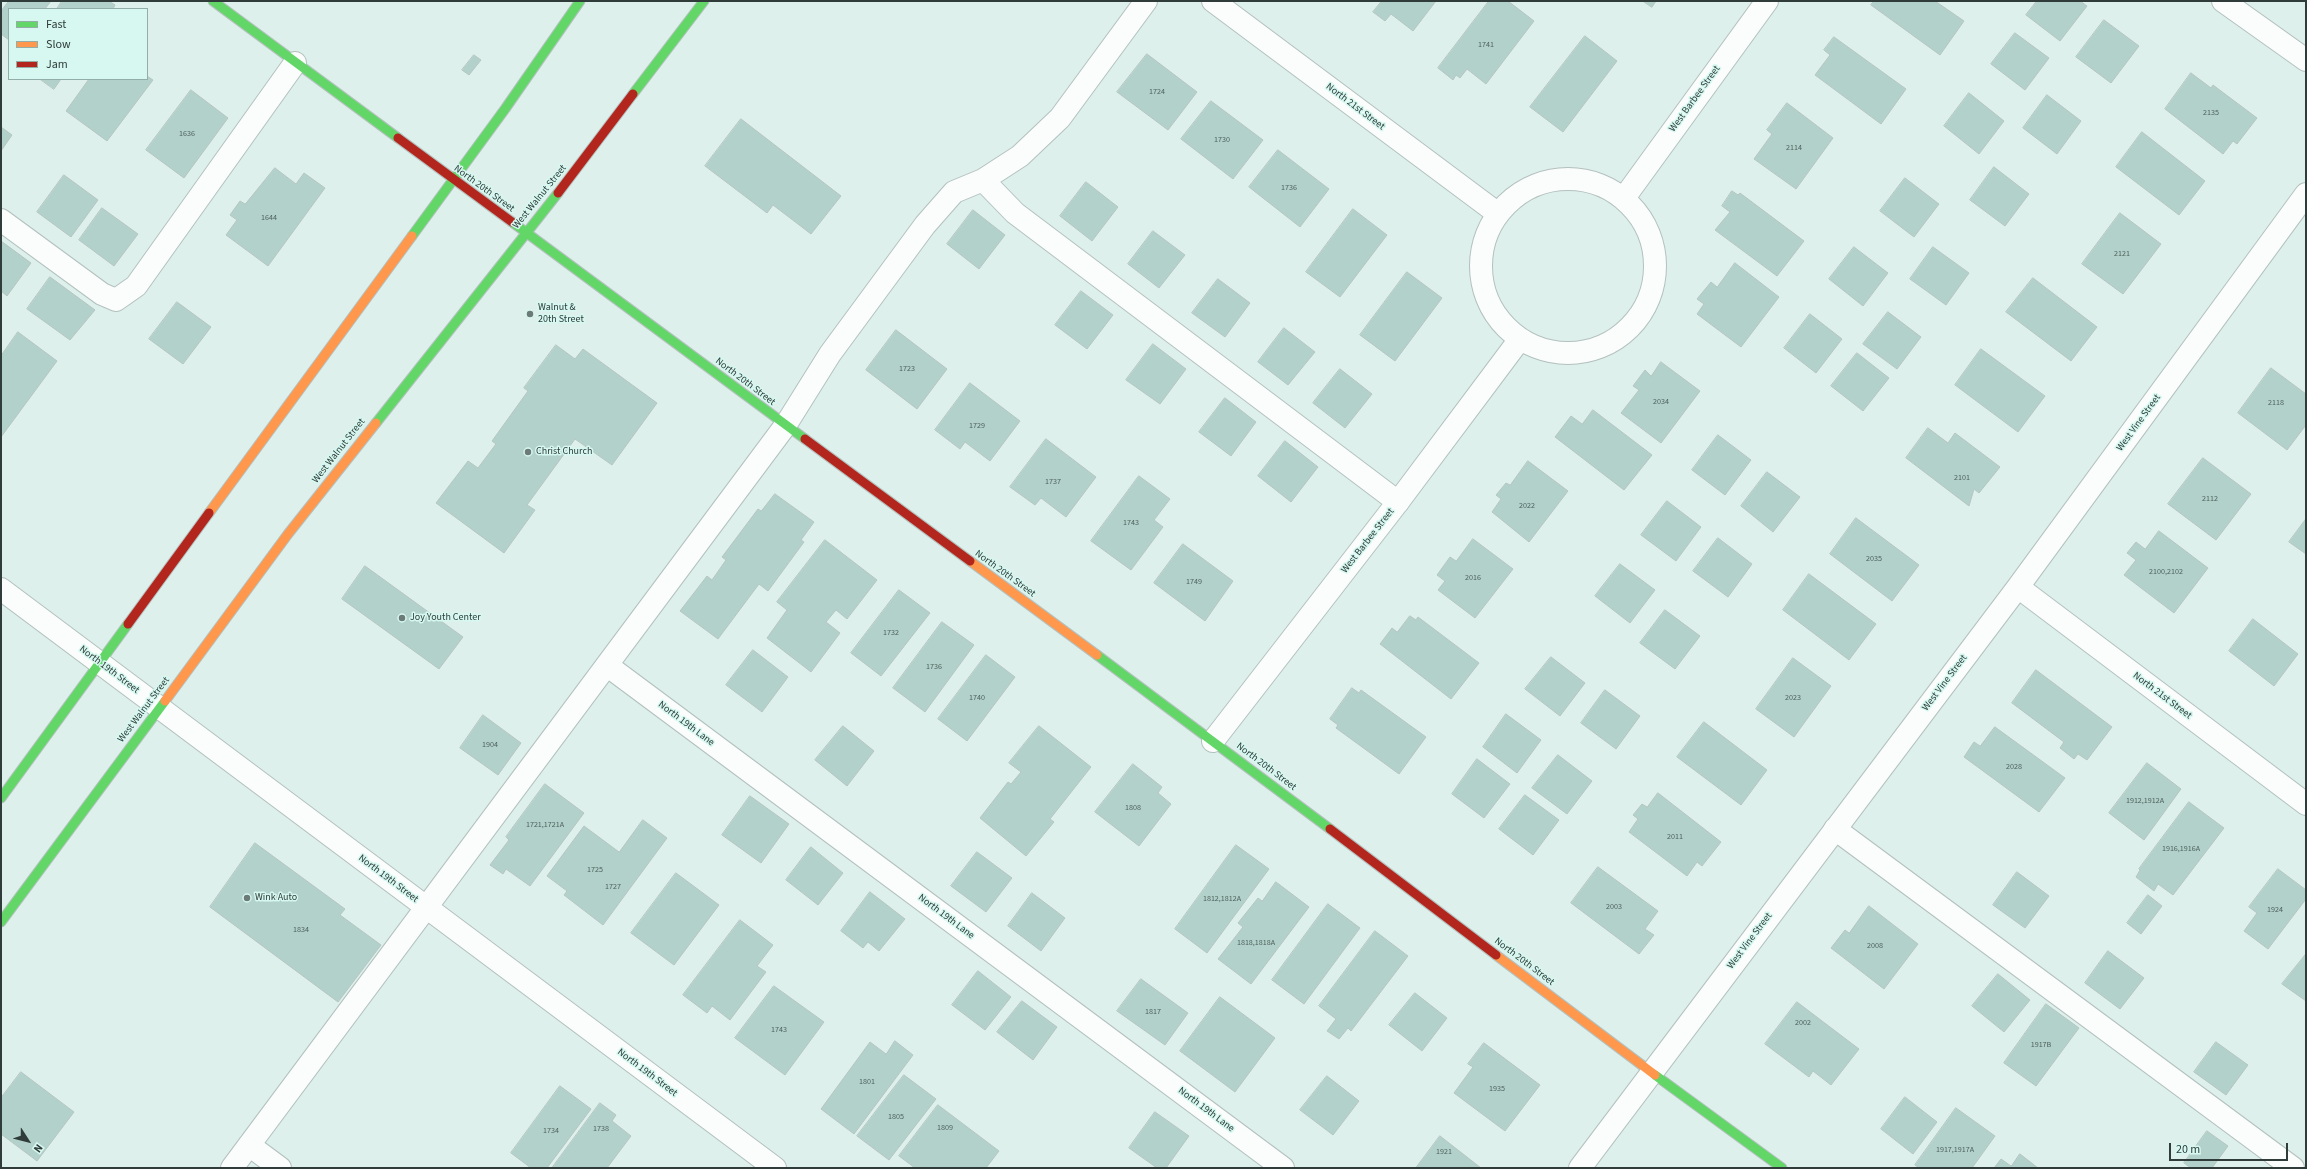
<!DOCTYPE html>
<style>
body{margin:0}
#map{position:relative;width:2307px;height:1169px;overflow:hidden;background:#def0ec;font-family:"Source Sans 3",sans-serif}
canvas{display:block}
.frame{position:absolute;inset:0;border:2px solid #2f3c39;pointer-events:none}
.legend{position:absolute;left:8px;top:8px;width:140px;height:72px;box-sizing:border-box;background:#d6f8f0;border:1px solid #93ada7;margin:0;padding:5px 7px;list-style:none;font-size:12px;color:#2f3c39}
.legend li{display:flex;align-items:center;gap:8px;height:20px}
.legend b{width:20px;border:1px solid #93ada7}
.north{position:absolute;left:8px;top:1121px;width:40px;height:40px;-webkit-text-stroke:3px #d6f8f0;paint-order:stroke;rotate:126deg;font-size:11px;font-weight:700;line-height:16px;text-align:center;color:#2f3c39}
.north::after{content:'';display:block;margin:auto;width:14px;height:18px;background:#2f3c39;clip-path:polygon(50% 0,100% 100%,50% 72%,0 100%)}
.scale{position:absolute;left:2169px;top:1143px;width:119px;height:18px;box-sizing:border-box;border:2px solid #2f3c39;border-top:0;padding-left:5px;font-size:12px;line-height:14px;white-space:nowrap;color:#2f3c39;-webkit-text-stroke:3px #d6f8f0;paint-order:stroke}
</style>
<div id="map">
<canvas width="2307" height="1169"></canvas>
<div class="frame"></div>
<ul class="legend">
<li><b style="height:5px;background:#63d668"></b>Fast</li>
<li><b style="height:5px;background:#ff974d"></b>Slow</li>
<li><b style="height:5px;background:#b3261e"></b>Jam</li>
</ul>
<div class="north">N</div>
<div class="scale">20 m</div>
</div>
<script>
const c = document.querySelector('canvas').getContext('2d');
c.lineJoin = 'round';
function fill(path, color) { c.fillStyle = color; c.fill(path, 'evenodd'); }
function trace(path, color, width, dash) { c.strokeStyle = color; c.lineWidth = width; c.lineCap = dash ? 'butt' : 'round'; c.setLineDash(dash || []); c.stroke(path); }
function write(font, color, halo, rows, align = 'center') {
  c.font = font + ' "Source Sans 3",sans-serif'; c.lineWidth = 3; c.setLineDash([]); c.textBaseline = 'middle'; c.strokeStyle = halo; c.fillStyle = color; for (const [text, x, y, turn = 0] of rows) {
    c.save(); c.translate(x, y); c.rotate((+turn || 0) * Math.PI / 180); c.textAlign = isNaN(turn) ? turn : align; if (halo) c.strokeText(text, 0, 0); c.fillText(text, 0, 0); c.restore();
  }
}
const building = new Path2D(`
 M6,1H51L45,9H9V40L1,34V11L8,2Z
 M62,1H109L115,5L113,9H57Z
 M1382,1H1436L1413,31L1391,14L1385,21L1373,12Z
 M1489,1H1508L1534,21L1486,84L1467,69L1460,78L1456,75L1453,80L1438,68Z
 M1643,1H1656L1652,7Z
 M1874,1H1935L1964,21L1940,55L1871,5Z
 M2037,1H2080L2087,6L2060,41L2026,15Z
 M2104,20L2139,46L2111,83L2076,57Z
 M2015,33L2049,58L2025,90L1991,64Z
 M1585,36L1617,61L1563,132L1530,107Z
 M1834,37L1906,89L1881,124L1815,75L1830,55L1824,50Z
 M1147,54L1197,92L1168,130L1117,92Z
 M474,55L481,60L469,75L462,70Z
 M2191,73L2211,88L2213,85L2257,118L2237,144L2233,141L2223,154L2165,109Z
 M147,76L153,80L107,141L66,111L89,79H147Z
 M40,79H61L54,89Z
 M191,90L228,118L184,178L146,150Z
 M1969,93L2004,121L1979,154L1944,126Z
 M2047,95L2081,121L2057,154L2023,128Z
 M1211,101L1263,140L1233,179L1181,139Z
 M1787,103L1833,138L1796,189L1754,159L1772,134L1767,130Z
 M741,119L841,196L811,234L773,205L767,213L705,166Z
 M1,127L12,135L1,151Z
 M2142,132L2205,181L2179,215L2116,167Z
 M1278,150L1329,189L1300,227L1249,187Z
 M1994,167L2029,194L2005,226L1970,200Z
 M275,168L296,184L304,173L325,188L268,266L226,235L237,220L230,215L240,201L245,204Z
 M64,175L98,200L71,237L37,212Z
 M1905,178L1939,204L1914,237L1880,211Z
 M1086,182L1118,207L1092,241L1060,216Z
 M1732,191L1738,195L1740,193L1804,241L1777,276L1715,230L1730,212L1722,206Z
 M102,208L138,234L114,266L79,240Z
 M1353,209L1387,235L1340,297L1306,272Z
 M973,210L1005,235L979,269L947,244Z
 M2120,213L2161,244L2123,294L2082,264Z
 M1153,231L1185,255L1159,288L1128,264Z
 M1,241L31,263L7,296L1,291Z
 M1854,247L1888,273L1863,306L1829,279Z
 M1933,247L1969,273L1946,305L1910,279Z
 M1735,263L1779,297L1741,347L1697,314L1704,304L1697,299L1711,282L1717,287Z
 M1407,272L1442,298L1395,361L1360,335Z
 M50,277L95,310L70,340L27,309Z
 M2033,278L2097,327L2071,361L2006,312Z
 M1218,279L1250,303L1225,337L1192,313Z
 M1081,291L1113,315L1087,349L1055,325Z
 M177,302L211,327L183,364L149,339Z
 M1888,312L1921,337L1897,369L1863,344Z
 M1810,314L1842,339L1816,373L1784,348Z
 M1284,328L1315,352L1288,385L1258,362Z
 M896,330L947,369L917,409L866,370Z
 M18,332L57,361L1,437V356Z
 M1153,344L1186,369L1160,404L1126,380Z
 M556,345L575,359L583,349L657,403L612,465L575,439L527,505L535,510L504,553L436,503L468,461L478,468L496,444L492,441L528,391L524,388Z
 M1981,349L2045,396L2018,432L1955,385Z
 M1857,353L1889,378L1863,411L1831,386Z
 M1661,362L1700,391L1661,443L1621,413L1639,390L1633,386L1645,370L1651,376Z
 M2271,368L2306,394V425L2287,450L2238,413Z
 M1340,369L1372,394L1345,428L1313,403Z
 M970,383L1020,421L990,461L965,442L960,449L935,430Z
 M1225,398L1256,422L1231,456L1199,432Z
 M1593,410L1652,455L1624,490L1555,437L1571,416L1582,424Z
 M1928,428L1948,443L1955,433L2000,467L1979,493L1974,489L1969,506L1906,458Z
 M1718,435L1751,460L1725,495L1692,470Z
 M1046,439L1096,477L1066,517L1041,498L1035,505L1010,487Z
 M1285,441L1318,467L1291,502L1258,476Z
 M2203,458L2251,494L2216,540L2168,504Z
 M1528,461L1568,491L1529,542L1492,512L1501,499L1496,495L1506,483L1510,485Z
 M1767,472L1800,497L1773,532L1741,506Z
 M1139,476L1170,499L1154,520L1163,527L1131,570L1091,541Z
 M775,494L814,522L801,540L804,542L768,591L759,584L718,639L680,611L707,576L712,580L726,560L722,557L758,509L761,511Z
 M1667,501L1701,527L1676,561L1641,535Z
 M1856,518L1919,565L1892,601L1830,554Z
 M2306,519V554L2289,542Z
 M2159,531L2208,568L2174,613L2124,575L2136,560L2127,553L2136,542L2145,549Z
 M1718,538L1752,564L1728,597L1693,571Z
 M1473,539L1513,569L1475,618L1438,590L1445,581L1437,575L1450,557L1456,561Z
 M825,540L877,580L847,619L836,610L826,622L840,633L811,672L767,638L787,610L777,602Z
 M1183,544L1233,581L1205,621L1154,583Z
 M1620,564L1655,590L1630,623L1595,596Z
 M365,566L463,637L439,669L342,599Z
 M1809,574L1876,624L1849,660L1783,610Z
 M899,590L930,613L881,676L851,653Z
 M1665,610L1700,636L1675,669L1640,643Z
 M1410,616L1416,620L1418,617L1479,663L1451,699L1380,644L1392,628L1397,632Z
 M2253,619L2298,654L2274,686L2229,651Z
 M942,622L974,645L925,712L893,688Z
 M753,650L788,677L762,712L726,685Z
 M986,655L1015,677L967,741L938,719Z
 M1551,657L1585,683L1560,716L1525,689Z
 M1793,658L1831,686L1794,737L1756,709Z
 M2036,670L2112,727L2087,760L2078,754L2074,759L2060,748L2064,742L2012,703Z
 M1352,688L1359,693L1361,690L1426,737L1399,774L1336,728L1338,725L1330,719Z
 M1605,690L1640,716L1616,749L1581,723Z
 M1506,714L1541,740L1517,773L1483,747Z
 M483,715L521,743L498,775L460,748Z
 M1704,722L1767,770L1741,805L1677,757Z
 M843,726L874,751L847,786L815,760Z
 M1039,726L1091,767L1050,819L1054,822L1026,856L980,818L1008,782L1011,784L1021,772L1009,763Z
 M1995,727L2065,778L2039,812L1964,757L1974,742L1980,746Z
 M1558,755L1592,781L1567,814L1532,788Z
 M1477,759L1510,784L1484,818L1452,794Z
 M2147,763L2181,789L2144,840L2109,813Z
 M1133,764L1162,787L1158,793L1171,804L1139,846L1095,812Z
 M545,784L584,813L530,886L506,869L503,874L490,865L509,840L506,837Z
 M1658,793L1721,842L1702,866L1697,862L1687,876L1629,832L1638,819L1633,815L1642,804L1647,807Z
 M1525,795L1559,820L1533,855L1499,829Z
 M750,796L789,824L761,863L722,835Z
 M2189,802L2224,828L2173,895L2158,884L2154,891L2136,877L2140,870L2139,869Z
 M643,820L667,838L603,925L564,895L567,891L547,876L584,826L619,852Z
 M255,843L345,909L340,915L381,945L338,1002L210,907Z
 M1236,845L1269,869L1207,953L1175,929Z
 M811,847L843,873L818,905L786,880Z
 M977,852L1012,878L986,912L951,886Z
 M1598,867L1658,911L1645,929L1654,935L1639,954L1571,903Z
 M2278,869L2306,890V899L2268,949L2244,931L2257,913L2249,907Z
 M2017,872L2049,896L2025,928L1993,905Z
 M676,873L719,905L674,965L631,933Z
 M1276,882L1309,907L1251,984L1218,959L1243,927L1238,923L1258,898L1262,901Z
 M870,892L905,919L879,951L868,942L863,948L841,931Z
 M1032,893L1065,918L1041,951L1008,926Z
 M2148,895L2162,906L2141,934L2127,923Z
 M1328,904L1360,928L1304,1004L1272,980Z
 M1869,906L1918,944L1884,989L1831,948L1845,930L1849,933Z
 M740,920L773,945L757,966L766,972L730,1020L712,1006L707,1013L683,995Z
 M1375,931L1408,956L1351,1031L1348,1028L1339,1039L1327,1031L1336,1019L1319,1006Z
 M2108,951L2144,978L2120,1009L2085,983Z
 M2306,954V1001L2282,984Z
 M978,971L1011,997L985,1030L952,1005Z
 M1998,974L2030,1000L2004,1032L1972,1006Z
 M1141,979L1188,1013L1165,1045L1117,1011Z
 M774,986L824,1022L785,1075L735,1038Z
 M1415,993L1447,1018L1422,1051L1389,1025Z
 M1220,997L1275,1038L1235,1092L1180,1051Z
 M1022,1001L1057,1027L1033,1060L997,1032Z
 M1797,1002L1859,1049L1831,1085L1813,1071L1809,1077L1765,1044Z
 M2046,1004L2079,1028L2036,1086L2004,1063Z
 M895,1041L913,1055L854,1134L821,1109L870,1042L886,1054Z
 M2216,1042L2248,1065L2226,1095L2194,1072Z
 M1484,1043L1540,1085L1505,1131L1454,1093L1473,1067L1468,1064Z
 M21,1072L74,1112L37,1161L1,1134V1098Z
 M904,1075L936,1099L889,1160L857,1136Z
 M1327,1076L1359,1101L1333,1135L1300,1110Z
 M560,1086L591,1109L547,1168H531L511,1153Z
 M1905,1097L1937,1122L1913,1154L1881,1129Z
 M600,1103L616,1115L612,1121L631,1136L607,1168H552Z
 M938,1105L999,1151L986,1168H915L899,1156Z
 M1956,1108L1995,1136L1972,1168H1919L1915,1165Z
 M1155,1112L1189,1136L1166,1168H1157L1129,1148Z
 M2207,1131L2228,1146L2212,1168H2191L2184,1163Z
 M1440,1136L1481,1168H1416Z
 M2020,1154L2038,1168H1994L2001,1159L2011,1166Z`);
const lane = new Path2D(`
 M983,180L1015,213L1398,502
 M1,220L102,294L116,300L136,286L295,63
 M608,666L1283,1168
 M1835,829L2293,1168
 M249,1145L280,1168
 M232,1168L785,426L830,354L925,225L954,192L983,180L1020,156L1060,118L1146,1`);
const street = new Path2D(`
 M1213,1L1497,213
 M2223,1L2306,60
 M1481 266a87 87 0 1 1 174 0a87 87 0 1 1-174 0Z
 M1624,198L1767,1
 M2018,587L2306,804
 M1,589L775,1168
 M1213,741L1398,502L1520,339
 M1580,1168L2018,587L2306,194`);
const fast = new Path2D(`
 M213,1L398,138
 M633,94L704,1
 M512,222L805,439
 M412,236L505,109L580,1
 M376,423L558,193
 M1097,655L1330,829
 M1,798L128,624
 M1,922L165,701
 M1655,1075L1782,1168`);
const slow = new Path2D(`
 M209,513L412,236
 M970,561L1097,655
 M165,701L288,534L376,423
 M1496,955L1655,1075`);
const jam = new Path2D(`
 M398,138L512,222
 M558,193L633,94
 M805,439L970,561
 M128,624L209,513
 M1330,829L1496,955`);
const markers = [
 [530,314,4,"#6c7b78"],
 [528,452,4,"#6c7b78"],
 [402,618,4,"#6c7b78"],
 [247,898,4,"#6c7b78"]
];
const numberNames = [
 ["1741",1486,45],
 ["1724",1157,92],
 ["2135",2211,113],
 ["1636",187,134],
 ["1730",1222,140],
 ["2114",1794,148],
 ["1736",1289,188],
 ["1644",269,218],
 ["2121",2122,254],
 ["1723",907,369],
 ["2034",1661,402],
 ["2118",2276,403],
 ["1729",977,426],
 ["2101",1962,478],
 ["1737",1053,482],
 ["2112",2210,499],
 ["2022",1527,506],
 ["1743",1131,523],
 ["2035",1874,559],
 ["2100,2102",2166,572],
 ["2016",1473,578],
 ["1749",1194,582],
 ["1732",891,633],
 ["1736",934,667],
 ["1740",977,698],
 ["2023",1793,698],
 ["1904",490,745],
 ["2028",2014,767],
 ["1912,1912A",2145,801],
 ["1808",1133,808],
 ["1721,1721A",545,825],
 ["2011",1675,837],
 ["1916,1916A",2181,849],
 ["1725",595,870],
 ["1727",613,887],
 ["1812,1812A",1222,899],
 ["2003",1614,907],
 ["1924",2275,910],
 ["1834",301,930],
 ["1818,1818A",1256,943],
 ["2008",1875,946],
 ["1817",1153,1012],
 ["2002",1803,1023],
 ["1743",779,1030],
 ["1917B",2041,1045],
 ["1801",867,1082],
 ["1935",1497,1089],
 ["1805",896,1117],
 ["1809",945,1128],
 ["1738",601,1129],
 ["1734",551,1131],
 ["1917,1917A",1955,1150],
 ["1921",1444,1152]
];
const streetNames = [
 ["West Barbee Street",1695,99,-54],
 ["North 21st Street",1355,107,37],
 ["North 20th Street",484,189,36],
 ["West Walnut Street",540,197,-51],
 ["North 20th Street",745,382,37],
 ["West Vine Street",2139,423,-54],
 ["West Walnut Street",339,451,-52],
 ["West Barbee Street",1368,541,-52],
 ["North 20th Street",1005,574,36],
 ["North 19th Street",109,670,37],
 ["West Vine Street",1945,683,-53],
 ["North 21st Street",2162,696,37],
 ["West Walnut Street",144,710,-53],
 ["North 19th Lane",686,724,37],
 ["North 20th Street",1266,767,37],
 ["North 19th Street",388,879,37],
 ["North 19th Lane",946,917,37],
 ["West Vine Street",1750,941,-53],
 ["North 20th Street",1524,962,37],
 ["North 19th Street",647,1073,37],
 ["North 19th Lane",1206,1110,37]
];
const poiNames = [
 ["Walnut &",538,308],
 ["20th Street",538,320],
 ["Christ Church",536,452],
 ["Joy Youth Center",410,618],
 ["Wink Auto",255,898]
];
fill(building, '#b1d1ca');
trace(building, '#b6c5c1', 1);
trace(lane, '#b3c1be', 24);
trace(street, '#b3c1be', 24);
trace(fast, '#b3c1be', 11);
trace(slow, '#b3c1be', 11);
trace(jam, '#b3c1be', 11);
trace(lane, '#fafdfc', 22);
trace(street, '#fafdfc', 22);
trace(fast, '#63d668', 9);
trace(slow, '#ff974d', 9);
trace(jam, '#b3261e', 9);
for (const [x, y, r, color] of markers) { const dot = new Path2D(); dot.arc(x, y, r, 0, 2 * Math.PI); c.fillStyle = color; c.fill(dot); trace(dot, '#d6f8f0', 1.5); }
write('8px', '#50615d', null, numberNames);
write('10px', '#2f3c39', '#d6f8f0', streetNames);
write('10px', '#2f3c39', '#d6f8f0', poiNames, 'left');
</script>
